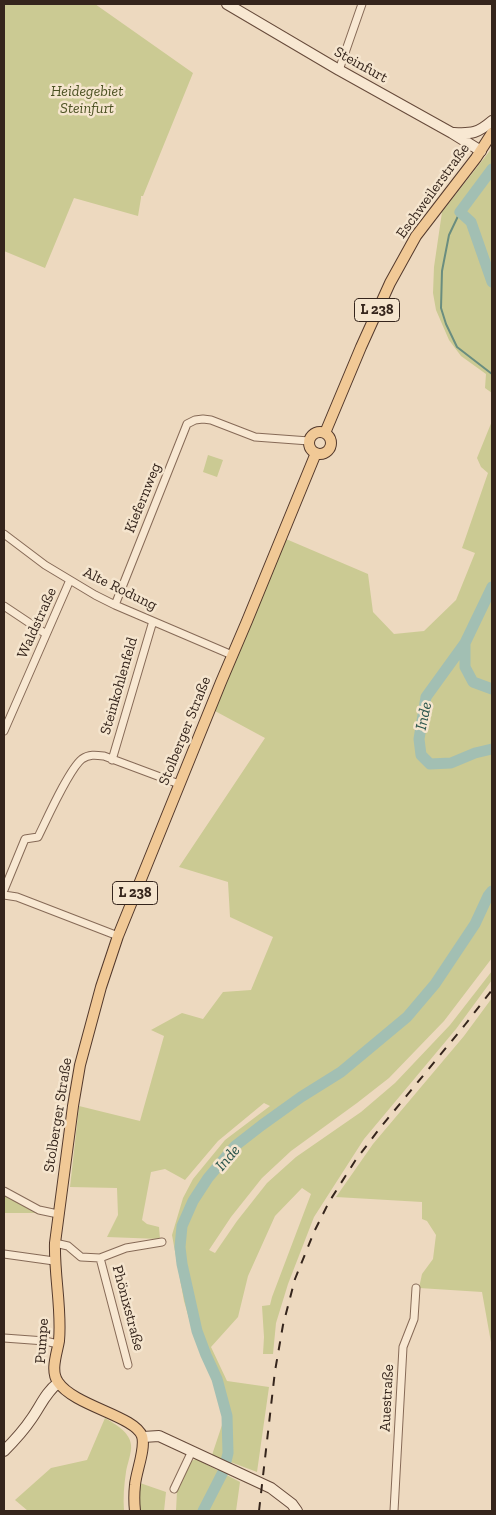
<!DOCTYPE html>
<meta charset="utf-8">
<style>
body{margin:0}
#map{position:relative;width:496px;height:1515px;overflow:hidden;background:#edd9bf;font-family:"Zilla Slab",serif}
canvas{display:block}
.frame{position:absolute;inset:0;border:5px solid #35251c;pointer-events:none}
</style>
<div id="map">
<canvas width="496" height="1515"></canvas>
<div class="frame"></div>
</div>
<script>
const c = document.querySelector('canvas').getContext('2d');
c.lineJoin = 'round';
function fill(path, color) { c.fillStyle = color; c.fill(path, 'evenodd'); }
function trace(path, color, width, dash) { c.strokeStyle = color; c.lineWidth = width; c.lineCap = dash ? 'butt' : 'round'; c.setLineDash(dash || []); c.stroke(path); }
function write(font, color, halo, rows, align = 'center') {
  c.font = font + ' "Zilla Slab",serif'; c.lineWidth = 5; c.setLineDash([]); c.textBaseline = 'middle'; c.strokeStyle = halo; c.fillStyle = color; for (const [text, x, y, turn = 0] of rows) {
    c.save(); c.translate(x, y); c.rotate((+turn || 0) * Math.PI / 180); c.textAlign = isNaN(turn) ? turn : align; if (halo) c.strokeText(text, 0, 0); c.fillText(text, 0, 0); c.restore();
  }
}
const green = new Path2D(`
 M4,4H95L193,73L143,196H141V198L138,216L74,198L45,268L4,251Z
 M492,148V393L485,388L486,374L461,356L449,340L436,310L433,293L434,267L442,212Z
 M492,421V958L444,1021L389,1078L357,1103L291,1151L262,1178L231,1217L209,1250L215,1253L237,1221L267,1183L296,1157L361,1112L395,1083L450,1025L492,971V980L456,1029L364,1139L314,1217L288,1284L276,1323L273,1354H263L264,1337L262,1306L270,1305L272,1297L311,1194L302,1188L275,1216L248,1276L238,1317L211,1347L227,1381L269,1387L257,1472L212,1455L225,1416L214,1381L193,1332L184,1301L172,1235L183,1198L193,1179L225,1140L270,1106L264,1103L218,1141L185,1180L165,1169L151,1172L142,1220L147,1224L159,1227L160,1239L107,1237L118,1215L117,1188L70,1187L79,1106L140,1121L164,1036L151,1030L182,1013L203,1019L223,992L251,990L273,937L230,917L228,882L179,867L265,738L215,711L286,539L368,574L373,612L394,634L424,631L456,600L475,553L462,548L488,473L481,467L477,458Z
 M208,455L223,460L217,477L203,472Z
 M492,998V1348L482,1292L419,1288L422,1274L433,1259L436,1235L427,1221L422,1219V1202L336,1197L373,1144L464,1036Z
 M4,1195L39,1213H4Z
 M105,1418C115,1424 130,1432 131,1445C132,1452 127,1465 126,1472C124,1485 123,1498 124,1511H28L15,1500L51,1468L87,1460Z
 M196,1459L240,1482L236,1511H176L177,1491L191,1461Z
 M140,1483L166,1492L164,1511H140L138,1498Z`);
const stream = new Path2D(`
 M460,212L449,235L442,271L441,308L446,324L457,347L492,374`);
const river = new Path2D(`
 M492,169L460,212L471,222L492,282
 M492,587L465,643L426,697L419,739L421,755L430,764L451,763L475,753L492,749
 M465,643V667L473,682L492,689
 M203,1511L224,1470L228,1453L227,1416L217,1379L206,1355L197,1331L182,1264L180,1247L182,1226L193,1201L208,1178L235,1146L262,1125L301,1097L341,1072L407,1017L435,984L475,924L488,896L492,891`);
const street = new Path2D(`
 M339,70L362,4
 M4,534L45,565L95,595L115,605L232,655
 M115,605L187,424L195,420L203,419L211,420L255,437L309,441
 M4,606L46,634
 M4,731L70,580
 M112,760L153,621
 M4,890L25,839L38,837C46,821 69,769 82,759C89,754 96,755 104,756L179,784
 M4,895L17,897L118,936
 M4,1191L39,1210L58,1214
 M55,1243L68,1246L81,1257L100,1258L126,1248L162,1242
 M4,1254L54,1261
 M100,1258L128,1365
 M4,1338L45,1341L58,1344
 M174,1489L192,1451
 M394,1511L403,1347L414,1319L416,1288`);
const secondary = new Path2D(`
 M227,4L339,70L452,133L481,151
 M454,133C472,134 478,133 492,121
 M143,1437L159,1436L271,1488L292,1504L297,1511
 M4,1451C14,1441 24,1430 32,1418C41,1405 46,1392 58,1383`);
const primary = new Path2D(`
 M309 443a11 11 0 1 1 22 0a11 11 0 1 1-22 0Z
 M325,433L361,347L390,283L416,236L476,158L492,133
 M135,1511C134,1502 134,1494 135,1485C136,1472 146,1448 142,1436C135,1416 74,1406 58,1382C50,1371 57,1353 59,1341C62,1309 54,1275 55,1243L73,1106L80,1065L101,987L118,936L221,682L247,621L316,453`);
const rail = new Path2D(`
 M259,1511L275,1371L283,1325L295,1279L314,1232L329,1202L355,1161L380,1128L464,1026L492,990`);
const shields = [
 [377,310,45],
 [135,893,45]
];
const shieldNames = [
 ["L 238",377,310],
 ["L 238",135,893]
];
const streetNames = [
 ["Steinfurt",361,65,29],
 ["Eschweilerstraße",433,191,-54],
 ["Kiefernweg",143,498,-68],
 ["Alte Rodung",120,589,26],
 ["Waldstraße",37,623,-66],
 ["Steinkohlenfeld",119,686,-74],
 ["Stolberger Straße",185,731,-68],
 ["Stolberger Straße",58,1115,-81],
 ["Phönixstraße",128,1308,75],
 ["Pumpe",42,1341,-86],
 ["Auestraße",387,1398,-87]
];
const parkNames = [
 ["Heidegebiet",87,92],
 ["Steinfurt",87,109]
];
const waterNames = [
 ["Inde",424,716,-78],
 ["Inde",228,1158,-49]
];
fill(green, '#cbca93');
trace(stream, '#6a8d7f', 2);
trace(river, '#a2bfb3', 11);
trace(street, '#866a57', 9);
trace(secondary, '#674b3b', 12);
trace(primary, '#53392c', 12);
trace(street, '#f8e8d2', 7);
trace(secondary, '#f8e8d2', 10);
trace(primary, '#f1c996', 10);
trace(rail, '#35251c', 2, [9, 9]);
for (const [x, y, w] of shields) { const box = new Path2D(); box.roundRect(x - w / 2, y - 11.5, w, 23, 4); c.fillStyle = '#f5e5ce'; c.fill(box); trace(box, '#35251c', 1); }
write('bold 14px', '#35251c', null, shieldNames);
write('15px', '#35251c', '#f5e5ce', streetNames);
write('italic 15px', '#4c5223', '#f5e5ce', parkNames);
write('italic 16px', '#2b554d', '#f5e5ce', waterNames);
</script>
